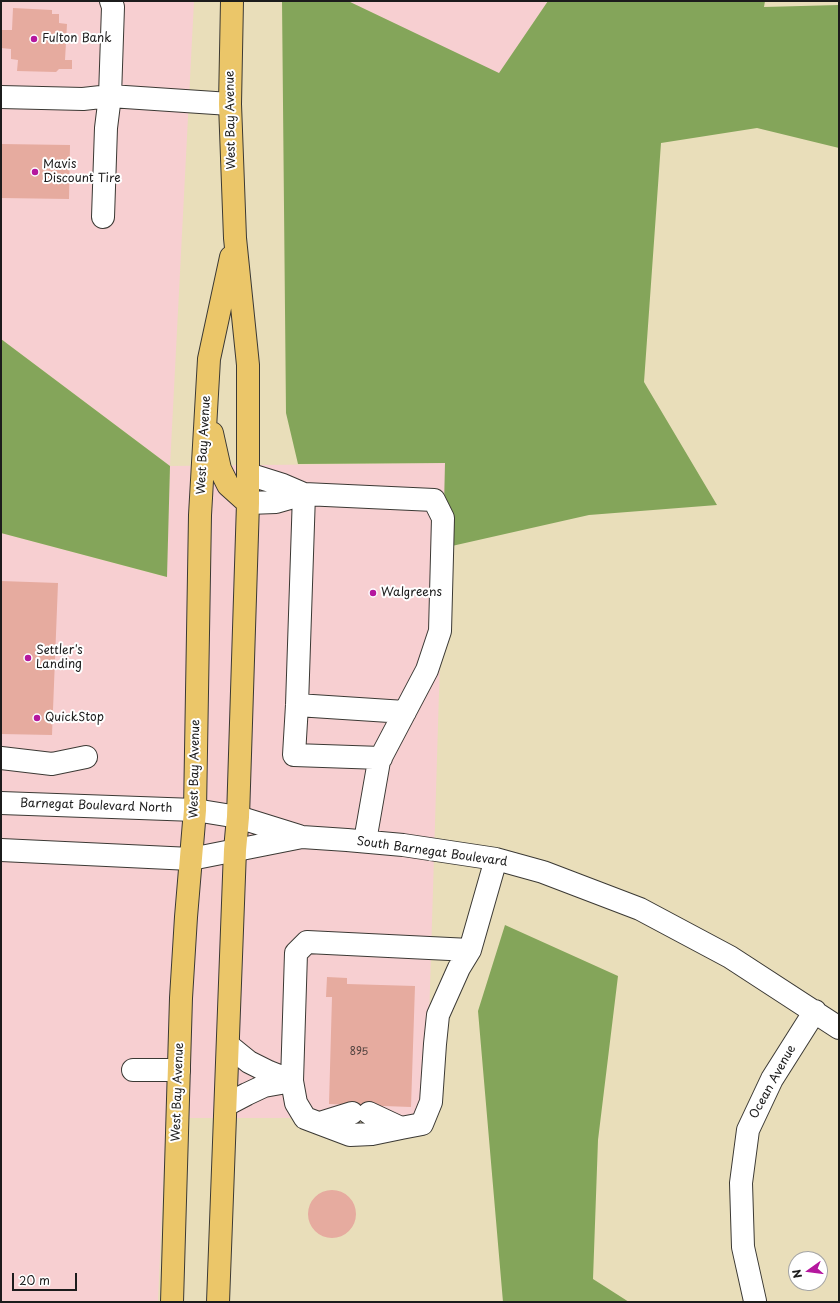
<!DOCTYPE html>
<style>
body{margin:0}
#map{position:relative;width:840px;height:1303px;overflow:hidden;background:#e9deba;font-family:"Playpen Sans",sans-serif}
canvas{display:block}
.frame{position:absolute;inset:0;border:2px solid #1c1c1c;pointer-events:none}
.north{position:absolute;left:788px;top:1251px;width:40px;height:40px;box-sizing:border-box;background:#fff;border:1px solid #a4a4a4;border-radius:50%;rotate:256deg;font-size:11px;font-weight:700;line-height:16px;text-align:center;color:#1c1c1c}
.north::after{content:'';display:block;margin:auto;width:14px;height:18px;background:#b5179e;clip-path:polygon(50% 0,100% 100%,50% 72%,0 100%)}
.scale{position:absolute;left:12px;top:1273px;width:65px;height:18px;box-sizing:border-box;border:2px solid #1c1c1c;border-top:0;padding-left:5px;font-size:12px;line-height:14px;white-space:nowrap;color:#1c1c1c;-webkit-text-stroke:3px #fff;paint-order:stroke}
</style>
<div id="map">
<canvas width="840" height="1303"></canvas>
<div class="frame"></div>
<div class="north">N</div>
<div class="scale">20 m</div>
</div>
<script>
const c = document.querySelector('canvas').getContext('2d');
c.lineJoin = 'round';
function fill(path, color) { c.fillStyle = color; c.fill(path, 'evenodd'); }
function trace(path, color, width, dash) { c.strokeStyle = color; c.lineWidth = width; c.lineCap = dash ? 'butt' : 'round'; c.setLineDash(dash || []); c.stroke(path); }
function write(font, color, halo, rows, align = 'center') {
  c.font = font + ' "Playpen Sans",sans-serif'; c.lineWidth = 4; c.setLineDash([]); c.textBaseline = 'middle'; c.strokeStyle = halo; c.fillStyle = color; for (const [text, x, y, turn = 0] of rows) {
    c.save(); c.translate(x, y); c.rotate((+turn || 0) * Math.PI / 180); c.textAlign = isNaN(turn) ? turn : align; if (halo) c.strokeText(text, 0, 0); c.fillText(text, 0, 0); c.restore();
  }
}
const built = new Path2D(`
 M1,1H194L170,466L446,463L426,1118H166L158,1302H1V533L166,577L170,466L1,339Z
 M348,1H548L499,74Z`);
const forest = new Path2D(`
 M282,1H348L499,73L548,1H765L764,7L839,5V148L757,128L661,143L644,382L717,505L589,515L443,548L445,463L298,464L286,413Z
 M1,339L170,466L167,577L1,533Z
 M505,925L618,976L598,1140L593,1279L629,1302H503L478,1011Z`);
const building = new Path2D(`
 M13,8L52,10V14H59V23L67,24L65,60H72V69H59L56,72L17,71L18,60L11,59V49L1,48V30H12Z
 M1,144L70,145L69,199L1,198Z
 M1,581L58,583L52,735L1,734Z
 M327,977L347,978V984L415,986L411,1107L329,1104L332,997H326Z
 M308 1214a24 24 0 1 1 48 0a24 24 0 1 1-48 0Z`);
const minor = new Path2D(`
 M111,1L113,7L110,96L230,104
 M1,97L83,99L110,96L106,128L103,217
 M248,474L283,485L304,494
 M304,494L297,705L294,755L381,758
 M248,503L276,502L304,494L434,500L443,518L440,631L427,670L379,761L365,841
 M297,705L405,712
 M1,758L52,764L86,757
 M1,803L195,810L238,817L299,836
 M1,850L191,859L302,837L347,840L403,845L496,859L543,872L640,909L730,957L839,1028
 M228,1045L249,1062L269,1072L292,1081
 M133,1070H179
 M226,1105L247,1094L264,1086L292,1081
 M369,1113L401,1128L422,1124L431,1102L435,1044L438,1015L459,968L470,950L496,859
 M320,1123L352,1113
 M401,1128L372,1134L350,1135L305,1118L296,1103L292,1081L296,953L307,942L470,950
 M755,1301L743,1247L741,1183L748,1130L772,1079L815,1011`);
const major = new Path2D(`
 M212,433L220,469L228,485L248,503
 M172,1302L181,998L186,917L195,810L200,515L209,359L231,257
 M218,1302L235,850L238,817L248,503V365L235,238L230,104L232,1`);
const markers = [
 [34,39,4,"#b5179e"],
 [35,172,4,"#b5179e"],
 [373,593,4,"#b5179e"],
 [28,658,4,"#b5179e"],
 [37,718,4,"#b5179e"]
];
const numberNames = [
 ["895",359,1052]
];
const poiNames = [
 ["Fulton Bank",42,39],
 ["Mavis",43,165],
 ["Discount Tire",43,179],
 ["Walgreens",381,593],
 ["Settler's",36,651],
 ["Landing",36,665],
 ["QuickStop",45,718]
];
const streetNames = [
 ["West Bay Avenue",231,120,-91],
 ["West Bay Avenue",204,445,-87],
 ["West Bay Avenue",195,769,-89],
 ["Barnegat Boulevard North",96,806,2],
 ["South Barnegat Boulevard",432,852,8],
 ["Ocean Avenue",773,1082,-61],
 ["West Bay Avenue",178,1092,-88]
];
fill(built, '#f7cfd1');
fill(forest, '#84a55a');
fill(building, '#e6ab9f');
trace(minor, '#3b3934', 24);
trace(major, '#3b3934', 24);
trace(minor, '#fff', 22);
trace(major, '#ebc669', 22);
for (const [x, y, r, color] of markers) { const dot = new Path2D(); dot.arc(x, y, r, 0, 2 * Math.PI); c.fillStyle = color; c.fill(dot); trace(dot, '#fff', 1.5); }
write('10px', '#4e403d', null, numberNames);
write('12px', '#1c1c1c', '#fff', poiNames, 'left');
write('12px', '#1c1c1c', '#fff', streetNames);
</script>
